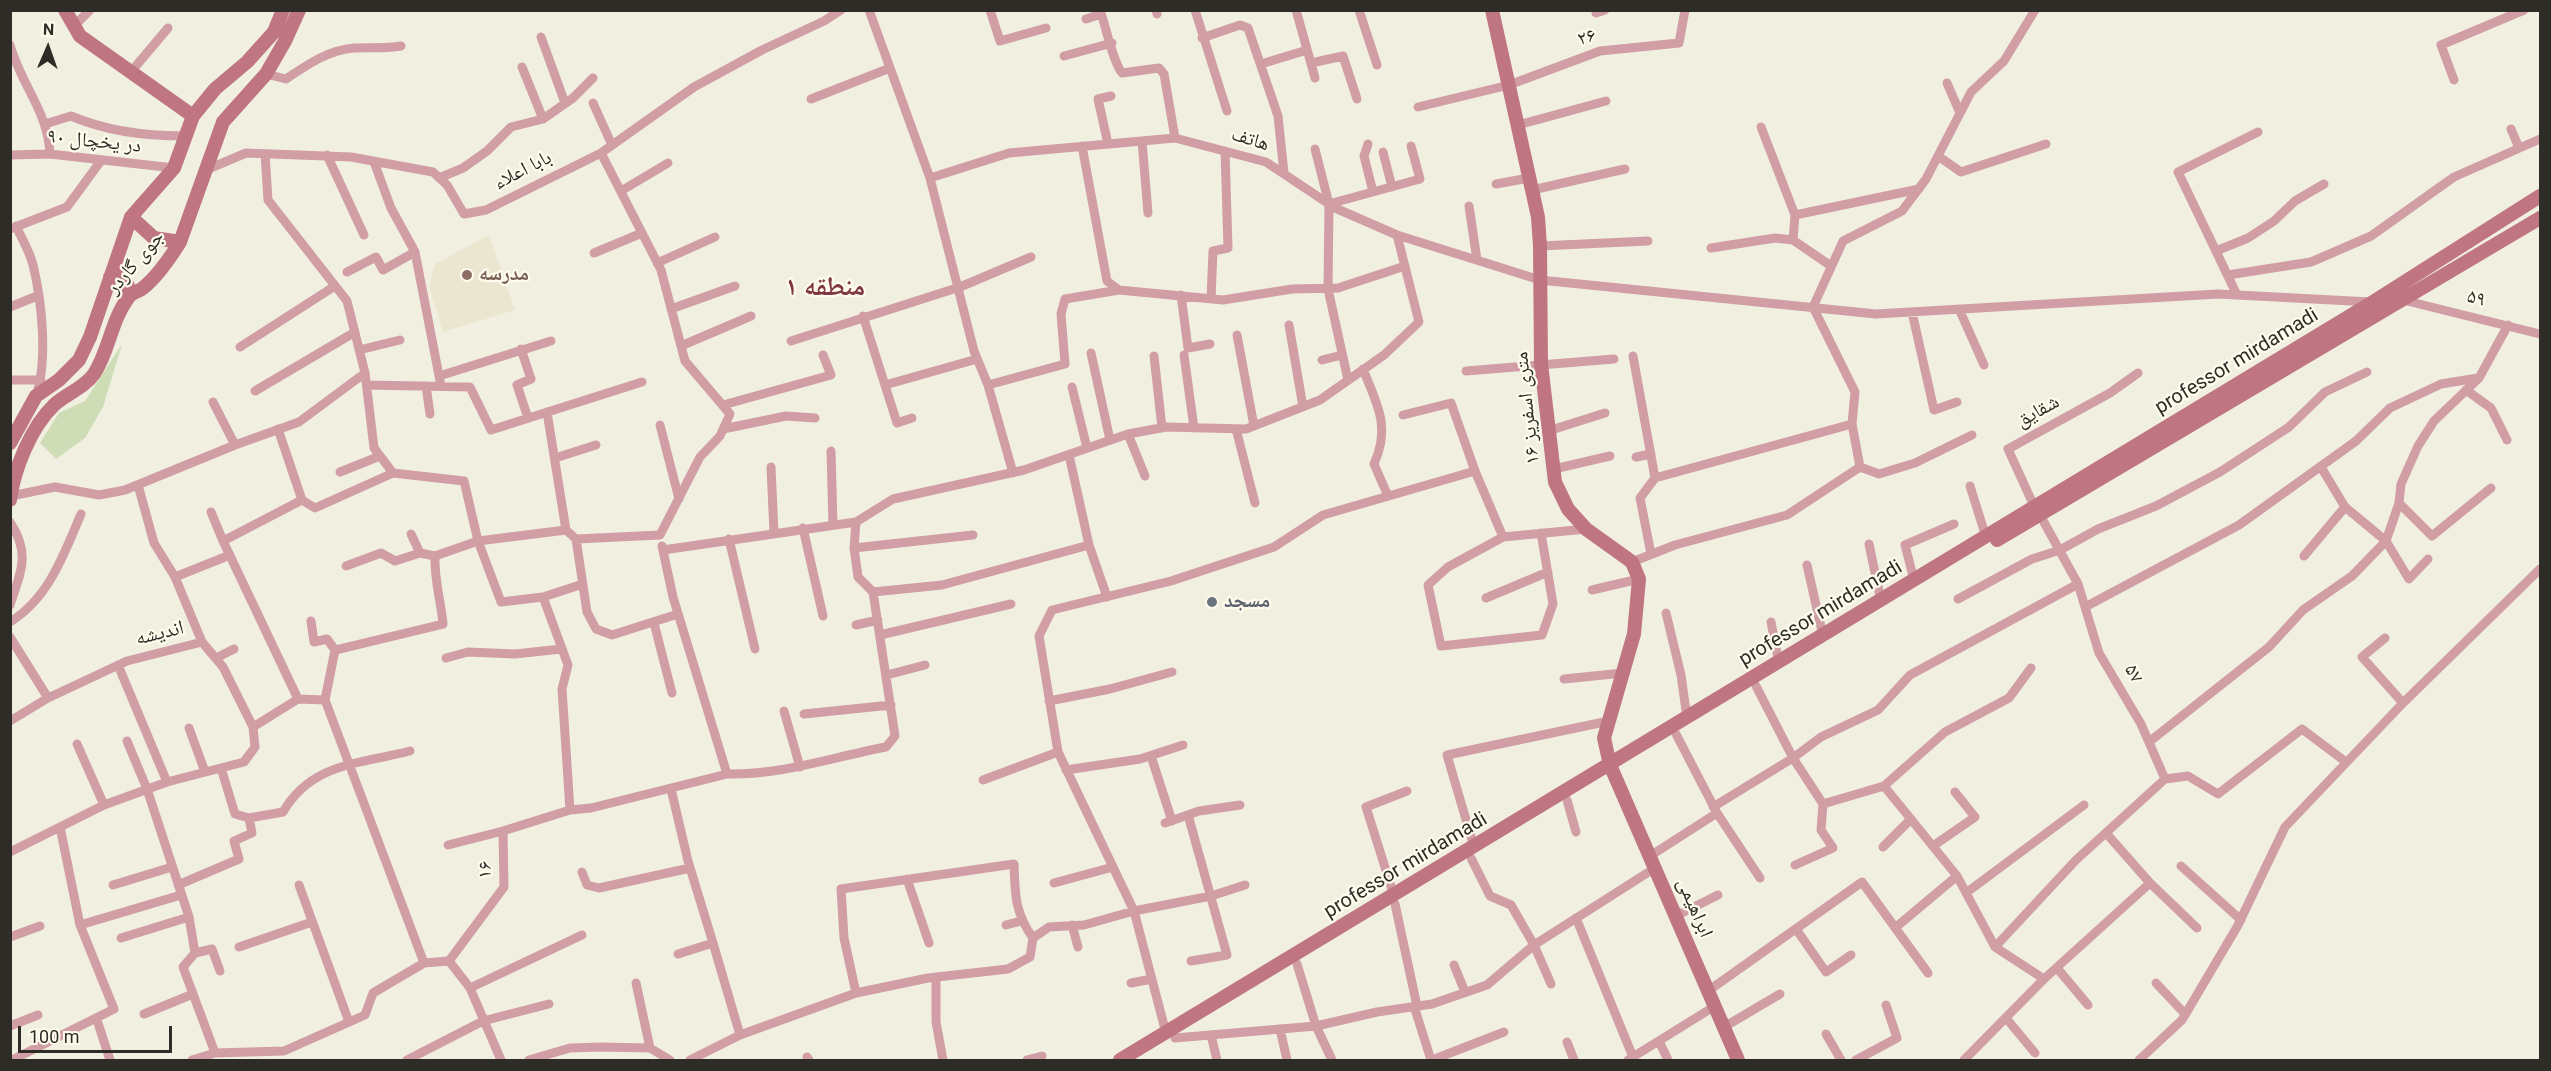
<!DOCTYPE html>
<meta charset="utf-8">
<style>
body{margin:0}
#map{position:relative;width:2551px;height:1071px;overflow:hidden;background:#f1efe0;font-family:Roboto,sans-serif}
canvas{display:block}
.frame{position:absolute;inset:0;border:12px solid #2d2c27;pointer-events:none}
.north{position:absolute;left:18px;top:18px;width:60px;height:60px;-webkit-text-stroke:4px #fffced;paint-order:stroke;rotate:2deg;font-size:16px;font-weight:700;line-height:24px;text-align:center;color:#2d2c27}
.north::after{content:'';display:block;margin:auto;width:21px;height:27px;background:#2d2c27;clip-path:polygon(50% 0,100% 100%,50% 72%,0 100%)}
.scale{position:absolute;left:18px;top:1026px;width:154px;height:27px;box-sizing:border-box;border:3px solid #2d2c27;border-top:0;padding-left:8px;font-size:18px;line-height:21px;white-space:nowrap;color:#2d2c27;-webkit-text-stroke:4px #fffced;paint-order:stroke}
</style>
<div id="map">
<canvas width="2551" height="1071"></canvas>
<div class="frame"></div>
<div class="north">N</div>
<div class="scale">100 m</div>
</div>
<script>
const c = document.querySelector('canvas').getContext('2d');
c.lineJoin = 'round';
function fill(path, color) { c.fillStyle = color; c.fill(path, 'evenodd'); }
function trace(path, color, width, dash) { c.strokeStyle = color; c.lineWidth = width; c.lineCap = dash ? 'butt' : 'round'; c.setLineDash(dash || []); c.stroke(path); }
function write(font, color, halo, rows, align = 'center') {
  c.font = font + ' Roboto,"Noto Naskh Arabic",sans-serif'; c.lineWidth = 4.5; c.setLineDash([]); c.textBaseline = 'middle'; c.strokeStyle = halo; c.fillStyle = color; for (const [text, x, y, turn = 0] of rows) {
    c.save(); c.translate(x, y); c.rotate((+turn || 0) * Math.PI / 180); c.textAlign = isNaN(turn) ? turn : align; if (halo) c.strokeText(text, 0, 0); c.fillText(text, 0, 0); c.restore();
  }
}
const built = new Path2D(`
 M489,235L515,310L443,332L429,286L435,264Z`);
const green = new Path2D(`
 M122,344L103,407L85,438L56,459L40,443L59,413L85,401Z`);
const street = new Path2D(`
 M869,10L930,178L974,351L988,385L1013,473
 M990,10L1000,41L1046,28
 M1100,10C1106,27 1113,62 1122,73L1159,68L1164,74L1175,138
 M1156,10L1157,14
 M1195,10L1227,111
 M1296,10L1315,78
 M1359,10L1377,65
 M1596,13L1605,10
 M1086,19L1101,14
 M74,26L90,10
 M541,37L565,103
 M1202,38L1240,25L1248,28L1278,116L1284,173
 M10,45C21,85 48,111 50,154
 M1064,56L1112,43
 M1311,63L1343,56L1357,99
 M1261,64L1307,50
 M522,67L543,119
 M130,73L168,28
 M266,74L286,79C307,65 328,50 354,48C370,47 385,49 401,46
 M2454,80L2441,45L2524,10
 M1947,83L1960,113
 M811,99L890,68
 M593,103L612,145
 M1418,107L1509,85L1600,51L1679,43L1685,10
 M45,124L71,116C106,131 146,136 184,136
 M1518,125L1606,101
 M1761,127L1795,215L1793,240
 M2511,129L2519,148
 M1142,141L1148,213
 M1108,144L1098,99L1111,96
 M1368,144L1364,156L1373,192
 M1082,146L1107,281L1119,290L1223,300L1292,289L1338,288L1405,266
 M1315,149L1329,204L1328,289L1348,380
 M1383,152L1392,187
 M265,154L268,200L347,301L365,373L374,448L393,473
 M10,155L50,154L174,168
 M327,155L364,235
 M1938,156L1961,172L2046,144
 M374,162L391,208L415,252L441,386
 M206,170L246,153L351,157L433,172L447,185L464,214L486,210L601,153L694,87L762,50L824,21L841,10
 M439,178L463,168L487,151L511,127L543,119L573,98L593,78
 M930,178L1009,153L1175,138L1266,162L1335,208L1397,235L1540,280L1876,314L2218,294L2371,302
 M1496,184L1529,178
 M1532,190L1625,169
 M621,191L668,163
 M1329,204L1420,179L1411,146
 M1469,206L1477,260
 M1795,215L1919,189
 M16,226C22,239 30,252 33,265C42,302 48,360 36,396
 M10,229L67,207L100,162
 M1540,246L1648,241
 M1711,248L1775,238L1793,240L1831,266
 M2216,251L2248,238L2274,221L2295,201L2324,184
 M594,253L642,233
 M657,263L715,237
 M347,272L376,257L383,270L415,252
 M2228,275L2311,262L2332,253L2371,236L2454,177L2540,139
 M1181,295L1188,348L1210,344
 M2237,295L2178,172L2258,132
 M1211,299L1213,251L1228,248L1225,151
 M2403,300L2540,334
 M10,307L37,296
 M671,309L735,286
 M1959,309L1984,365
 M1912,312L1934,410L1957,402
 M863,316L897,423L912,418
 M1289,325L1303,407
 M1237,335L1254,426
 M791,341L960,287L1031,257
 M681,346L751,316
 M240,347L335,286
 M521,349L531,379L517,385L528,418
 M359,350L400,340
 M1091,353L1110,440
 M1184,355L1194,428
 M1154,356L1162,428
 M1322,360L1342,355
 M1363,369C1377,405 1391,426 1374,464L1388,496
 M1466,371L1614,359
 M439,376L551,341
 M10,380H41
 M367,385L470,387L491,430L642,382
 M885,385L977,359
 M988,385L1065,364L1061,314L1065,299L1119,290
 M426,386L430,414
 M1072,387L1087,448
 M2466,390L2491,408L2507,440
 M255,391L355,332
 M213,402L235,445
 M723,405L831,375L823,355
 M547,412L566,530
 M1403,415L1451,403L1475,471
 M1852,424L1855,392L1813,307L1843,241L1902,211L1926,179L1971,92L2004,61L2035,10
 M660,425L679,499
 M278,429L302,500
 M723,429L786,416L815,418
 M1236,429L1255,503
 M1548,431L1605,413
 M1128,434L1145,476
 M831,451L833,525
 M1069,455L1089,545L1107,597
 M1636,457L1651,454
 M555,458L596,445
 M771,467L774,533
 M1860,467L1879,474L1915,463L1972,435
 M2321,467L2345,507L2386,541L2409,579L2428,559
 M1554,469L1610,456
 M340,472L380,456
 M138,485L154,543L175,577
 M1970,486L1986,537
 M11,496L55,487L99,495L125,490L235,445L299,422L365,373
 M2399,503L2432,536L2491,488
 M2034,506L2008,449L2110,393L2138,373
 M211,512L223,541
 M2040,515L2078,584L2099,653L2141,724L2165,779
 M10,522C31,554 21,571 10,605
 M803,528L823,616
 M411,534L420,553
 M1503,537L1448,567L1428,585L1441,646L1542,635L1553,604L1541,533
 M576,539L587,612L596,629L612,635L678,614
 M729,539L755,649
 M1869,544L1881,601
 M854,548L973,535
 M663,550L856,522L893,499L1024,470L1128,434L1166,427L1246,429L1320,400L1384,355L1419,322L1397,235
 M1651,554L1640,498L1655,478
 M2304,556L2345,507
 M1632,562L1675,545L1787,515L1860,467L1852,424L1655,478L1633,356
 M1807,565L1823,636
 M346,566L381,553L395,561L420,553L435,556
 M1914,580L1905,545L1954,524
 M1592,590L1639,579
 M873,592L942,585L1089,545
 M543,597L583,584
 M1486,598L1548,572
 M1958,599L2032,559L2060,550L2098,529L2156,506L2220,472L2289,427L2325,392L2367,372
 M2085,607L2239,525L2356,441L2390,408L2441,384L2478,378
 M1666,613L1681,675L1687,718
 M311,621L314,642L327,639L335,650
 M10,622C49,598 64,554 81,514
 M1771,622L1779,663
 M654,623L672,693
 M856,625L878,620
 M880,635L1011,604
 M10,637L48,698
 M2385,638L2362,657L2403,703
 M202,642L223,667L253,727L298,699
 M216,658L234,649
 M446,658L468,652L515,654L561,649
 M887,675L925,665
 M1564,679L1623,673
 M1756,686L1793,758L1823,804L1884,786L1945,732L2009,698L2031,668
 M325,700L335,650L443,624C441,601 434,580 435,556L478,541L501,602L543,597L568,665L562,689L570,810
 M1049,701L1110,689L1172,672
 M784,711L800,767
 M804,714L891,705
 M10,721L48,698L127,661L202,642L175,577L230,555
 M189,728L205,772
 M127,741L147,789L189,917L195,953L183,967L215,1053
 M2149,742L2269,647L2303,610L2352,576L2386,541L2399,503L2401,484L2418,446L2434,421L2479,378L2508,325
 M77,744L104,805
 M1151,756L1172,821
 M221,768L235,814L249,818L283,812C312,762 361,764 410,751
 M1066,770L1140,759L1183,745
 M727,774C782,775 833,757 886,747L895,736L873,592L858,577L854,548L856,522
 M983,780L1058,752
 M167,782L244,762L255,747L253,727
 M1884,786L1957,876L1995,947L2044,979
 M671,789L688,861L713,943L678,954
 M1567,800L1576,832
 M1713,807L1793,758L1821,737L1878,710L1910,675L2078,584
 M1717,813L1760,878
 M1188,815L1227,955L1191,961
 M1165,823L1199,811L1240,805
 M2106,833L2150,883L2197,928
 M448,845L503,831
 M1933,846L1975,817L1955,792
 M1474,847L1447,755L1609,721
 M1883,847L1911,819
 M10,852L104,805L167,782L118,665
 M1650,856L1717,813L1676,734
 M1471,858L1490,896L1511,905L1534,945L1655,868
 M1795,865L1833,848L1821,830L1823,804
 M2181,866L2241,920
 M582,872L587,885L599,888L690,868
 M907,879L929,943
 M1054,883L1113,867
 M113,885L172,867
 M178,885L239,859L234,841L252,833L249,818
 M299,885L349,1022
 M1966,893L2084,805
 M1394,896L1366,807L1407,791
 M1395,904L1417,1006
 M1676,916L1718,895
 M1576,918L1633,1057
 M80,925L181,895
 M1006,925L1021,921
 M1072,925L1078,947
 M1895,928L1957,876
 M1796,929L1826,972L1851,955
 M10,937L40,926
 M121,938L189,917
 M713,943L740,1035
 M239,947L312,922
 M1995,947L2076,860L2165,779L2188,776L2218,794L2302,729L2346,762
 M195,953L212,949L220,971
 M449,961L504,887L503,831L570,810L591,808L727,774L673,597L662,546
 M1297,964L1316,1026L1332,1060
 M1454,965L1465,992
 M2057,968L2088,1005
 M936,977V1022L943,1060
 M636,983L650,1048
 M1131,983L1152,979
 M2156,983L2185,1014
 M470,988L582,935
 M1708,991L1862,882L1928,973
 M856,993L844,938L841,889L1014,864C1015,895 1015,913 1033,938
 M1414,1006L1431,1060
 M144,1014L193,994
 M2006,1018L2035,1053
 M97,1020L110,1060
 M10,1026L38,1015
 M1724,1027L1780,994
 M1280,1029L1287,1060
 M1166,1033L1134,911L1058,752L1039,636L1052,610L1171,581L1274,547L1323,515L1475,471L1503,537L1586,529
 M1826,1034L1841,1060
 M1211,1035L1217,1060
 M1175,1038L1316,1026L1377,1012L1432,1004L1487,985L1534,945L1551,984
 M1659,1041L1668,1060
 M1567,1042L1574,1060
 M807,1057L809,1060
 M12,1060L114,1009L80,925L60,827
 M192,1060L215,1053L284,1051L365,1015L373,993L424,963
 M407,1060L483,1021L549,1004
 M501,1060L470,988L449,961L424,963L325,700L298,699L223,541L302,500L315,508L393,473L464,481L478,541L566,530L576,539L660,535L700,457L720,436L730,414L685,361L661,270L601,153
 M529,1060L570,1048L600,1047L650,1048L670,1060
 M690,1060L740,1035L856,993L928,978L1008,969L1030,957L1033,938L1049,927L1084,925L1134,911L1211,896L1245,885
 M1027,1060L1042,1056
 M1432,1060L1504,1032
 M1628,1060L1715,1006
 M1856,1060L1897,1038L1886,1005
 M1964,1060L2044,979L2150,883
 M2139,1060L2182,1020L2237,927L2285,827L2403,703L2540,569`);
const secondary = new Path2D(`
 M65,10L80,36L193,116
 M1492,10L1538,217L1540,246L1541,364L1555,482L1568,509L1586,529L1632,562L1639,579L1634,634L1604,738L1610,765L1738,1060
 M131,217L154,238L180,242
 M110,277L118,275C127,281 129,285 129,296
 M10,443L36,396L59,380L79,360L90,337L131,217L174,168L193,116L215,89L247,62L274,32L283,10
 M10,500C14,469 31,427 54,405C66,394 84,388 94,374C109,351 111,321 128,298C131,293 138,292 143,288C158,276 170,258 180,242L223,122L266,74L285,41L299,10
 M1997,540L2540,218
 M1120,1060L2373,302L2540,196`);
const markers = [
 [467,275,6,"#8d6e63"],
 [1212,602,6,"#6b7280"]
];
const streetNames = [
 ["۲۶",1587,38,-17],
 ["هاتف",1250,140,17],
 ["در یخچال ۹۰",94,142,6],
 ["بابا اعلاء",523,171,-27],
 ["جوی گاردر",136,263,-49],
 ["۵۹",2476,299,15],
 ["professor mirdamadi",2237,362,-31],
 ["۱۶ متری اسفریز",1528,408,-96],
 ["شقایق",2038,412,-29],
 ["professor mirdamadi",1821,614,-31],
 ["اندیشه",160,634,-14],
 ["۵۷",2133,674,60],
 ["professor mirdamadi",1406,866,-31],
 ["۱۶",486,870,-89],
 ["ابراهیمی",1694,908,67]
];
const educationNames = [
 ["مدرسه",479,275]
];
const worshipNames = [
 ["مسجد",1224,602]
];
const districtNames = [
 ["منطقه ۱",825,288]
];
fill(built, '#eae6cf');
fill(green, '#ceddb5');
trace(street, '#d19ea5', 9);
trace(secondary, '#bf7682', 14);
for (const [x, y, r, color] of markers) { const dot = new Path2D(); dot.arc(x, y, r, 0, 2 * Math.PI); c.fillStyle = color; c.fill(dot); trace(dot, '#fffced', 2); }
write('20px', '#2d2c27', '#fffced', streetNames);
write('bold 20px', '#785e54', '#fffced', educationNames, 'left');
write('bold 20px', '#5b616d', '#fffced', worshipNames, 'left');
write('bold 26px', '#803844', '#fffced', districtNames);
</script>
